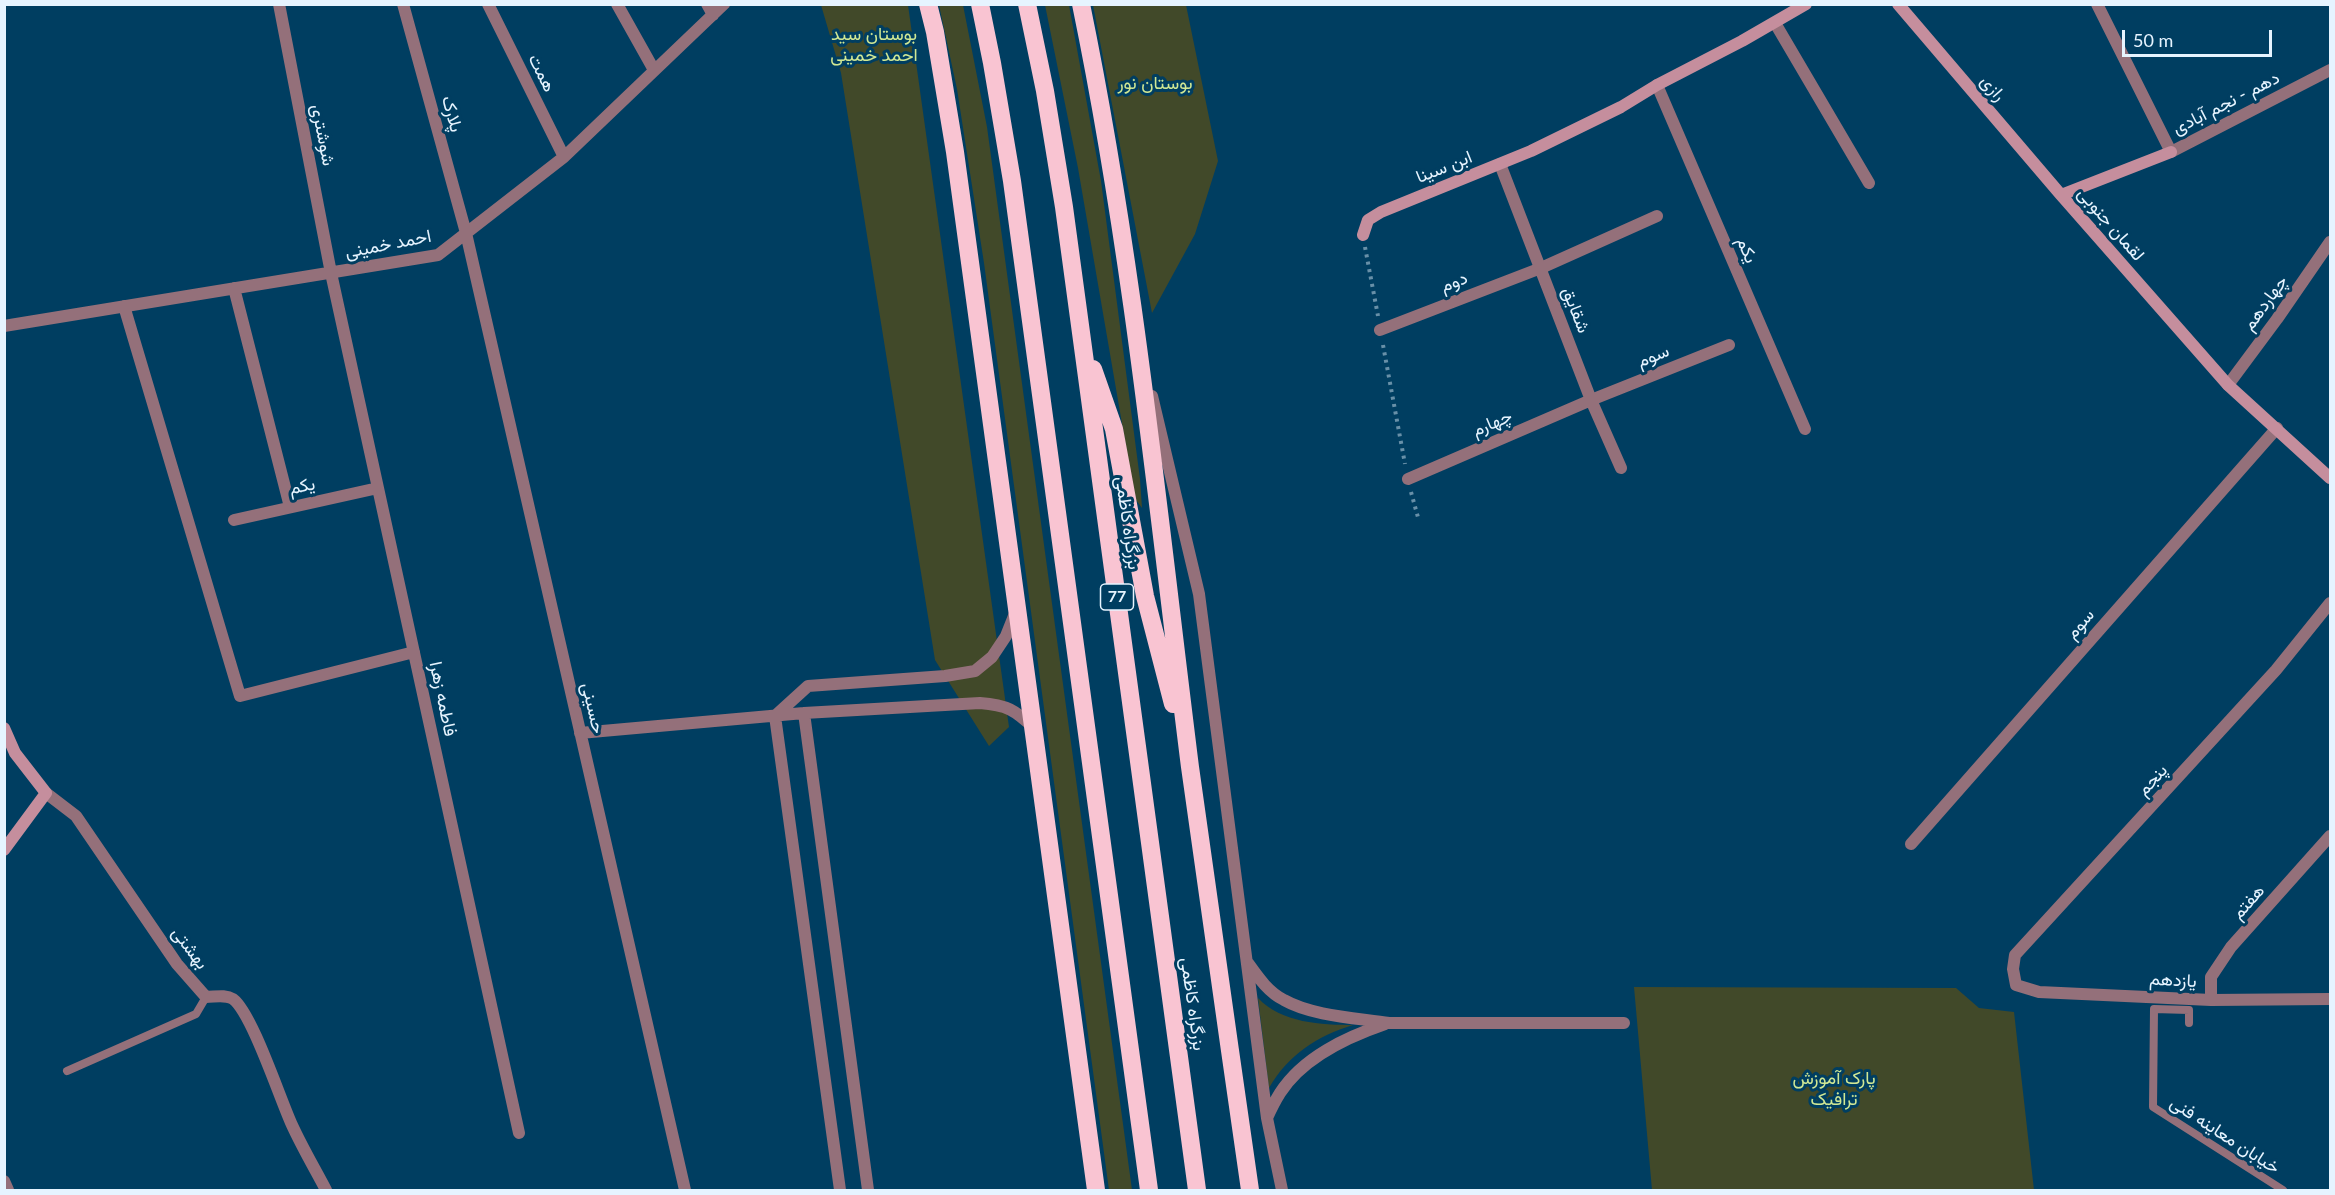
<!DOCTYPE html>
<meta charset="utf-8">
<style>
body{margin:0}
#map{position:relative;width:2335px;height:1195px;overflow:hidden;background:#003e61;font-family:Lato,sans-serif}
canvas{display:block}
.frame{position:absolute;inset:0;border:6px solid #e6f4ff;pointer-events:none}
.scale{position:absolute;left:2122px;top:30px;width:150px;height:27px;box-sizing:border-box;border:3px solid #e6f4ff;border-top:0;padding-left:8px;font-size:18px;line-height:21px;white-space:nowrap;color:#e6f4ff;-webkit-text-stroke:4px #003e61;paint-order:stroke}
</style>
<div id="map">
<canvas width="2335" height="1195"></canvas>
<div class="frame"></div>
<div class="scale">50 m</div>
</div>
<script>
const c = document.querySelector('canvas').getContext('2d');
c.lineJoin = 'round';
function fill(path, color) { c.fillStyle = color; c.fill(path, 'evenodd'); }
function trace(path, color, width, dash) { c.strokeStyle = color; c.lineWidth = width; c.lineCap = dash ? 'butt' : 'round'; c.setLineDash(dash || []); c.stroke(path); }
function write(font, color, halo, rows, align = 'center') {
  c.font = font + ' Lato,Vazirmatn,sans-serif'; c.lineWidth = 6; c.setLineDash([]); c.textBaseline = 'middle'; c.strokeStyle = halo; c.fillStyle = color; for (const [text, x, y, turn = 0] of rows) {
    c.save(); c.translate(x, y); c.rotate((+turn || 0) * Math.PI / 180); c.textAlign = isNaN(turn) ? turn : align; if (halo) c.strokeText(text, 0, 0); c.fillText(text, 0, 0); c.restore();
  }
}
const green = new Path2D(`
 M821,5H908L1009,727L989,746L935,660L841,73Z
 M939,5H963L987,127L1132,1190H1109L984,263L957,89Z
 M1045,5H1069L1101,181L1140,479L1142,508L1136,500L1130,470L1078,168Z
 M1093,5H1186L1218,161L1195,234L1152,313Z
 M1634,987L1956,988L1979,1008L2014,1012L2034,1190H1652Z
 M1258,998C1281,1023 1322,1025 1353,1025C1317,1036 1288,1055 1269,1088Z`);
const path = new Path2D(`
 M1365,247L1378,316
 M1383,345L1405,464
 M1411,492L1419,521`);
const lane = new Path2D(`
 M2189,1023V1010L2154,1009L2153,1107L2283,1190
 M67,1071L196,1014L206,997`);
const street = new Path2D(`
 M279,4L331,273L519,1133
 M403,4L466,233L685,1190
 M488,4L564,157
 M617,4L654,70
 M707,4L713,15
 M2097,4L2171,152L2330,70
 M1775,23L1869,183
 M1657,85L1805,429
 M1500,164L1591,400L1621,468
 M234,288L290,507
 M124,306L240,696L414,652
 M4,326L438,255L564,157L724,4
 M1380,330L1541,268L1657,216
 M2228,385L2277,319L2330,242
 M1152,396L1199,594L1267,1118L1282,1190
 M1408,479L1591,400L1729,345
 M234,520L378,488
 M2330,603L2276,670L2015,955L2013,969L2016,985L2039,992L2211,1000L2330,999
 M804,713L868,1190
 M775,716L840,1190
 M775,716L808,686L945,676L975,671L992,657L1006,636L1016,611
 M580,733L804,713L980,703C1007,705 1015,710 1034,728
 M46,793L76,816L177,964L206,997C215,997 225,994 233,999C252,1013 280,1099 292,1125C302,1147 315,1169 326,1190
 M1911,844L2277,428
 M1248,963C1258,977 1268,992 1284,1000C1312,1016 1357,1018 1389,1023H1624
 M2211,1000V977L2231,947L2330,836
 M1267,1118C1271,1109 1275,1101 1280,1093C1303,1057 1347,1037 1385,1024
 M4,1181L8,1190`);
const secondary = new Path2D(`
 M1898,4L2061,195
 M2171,152L2061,195L2228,385L2330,478
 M1363,235L1368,220L1381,212L1531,151L1621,107L1657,85L1742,41L1806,4
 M4,728L15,753L46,793L4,850`);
const highway = new Path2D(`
 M928,4L935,32L955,152L1096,1190
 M980,4L992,63L1012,181L1149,1190
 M1027,4L1045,91L1064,207L1197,1190
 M1081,4C1133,256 1158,512 1190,767C1209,908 1230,1049 1250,1190
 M1093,369L1114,429L1145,596L1173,704`);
const shields = [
 [1117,597,33]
];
const shieldNames = [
 ["77",1117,597]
];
const parkNames = [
 ["بوستان سید",874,34],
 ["احمد خمینی",874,55],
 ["بوستان نور",1155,83],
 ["پارک آموزش",1834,1078],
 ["ترافیک",1834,1099]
];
const streetNames = [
 ["همت",542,73,64],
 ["رازی",1993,88,49],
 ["دهم - نجم آبادی",2226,103,-27],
 ["پلارک",452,114,75],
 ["شوشتری",323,135,79],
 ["ابن سینا",1444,167,-22],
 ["لقمان جنوبی",2111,224,49],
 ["احمد خمینی",388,244,-11],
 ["یکم",1747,250,67],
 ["دوم",1454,282,-21],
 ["چهاردهم",2265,303,-54],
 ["شقایق",1576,310,69],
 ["سوم",1653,356,-22],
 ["چهارم",1492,423,-23],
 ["یکم",302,486,-12],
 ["بزرگراه کاظمی",1128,523,82],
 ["سوم",2080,624,-49],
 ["فاطمه زهرا",443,699,78],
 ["حسینی",593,708,77],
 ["پنجم",2152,780,-48],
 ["هفتم",2248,902,-48],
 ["بهشتی",190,948,53],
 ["یازدهم",2173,980,3],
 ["بزرگراه کاظمی",1193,1004,82],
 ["خیابان معاینه فنی",2225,1135,33]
];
fill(green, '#414929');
trace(path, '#6890a8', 4, [3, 4.5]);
trace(lane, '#94707a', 8);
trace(street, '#94707a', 12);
trace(secondary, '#c58e9d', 12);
trace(highway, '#f9c4d2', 18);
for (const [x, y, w] of shields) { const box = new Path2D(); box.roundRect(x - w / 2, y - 13, w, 26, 4.5); c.fillStyle = '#003e61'; c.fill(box); trace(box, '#e6f4ff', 1.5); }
write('bold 16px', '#e6f4ff', null, shieldNames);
write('18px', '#d1e894', '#003e61', parkNames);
write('18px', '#e6f4ff', '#003e61', streetNames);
</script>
